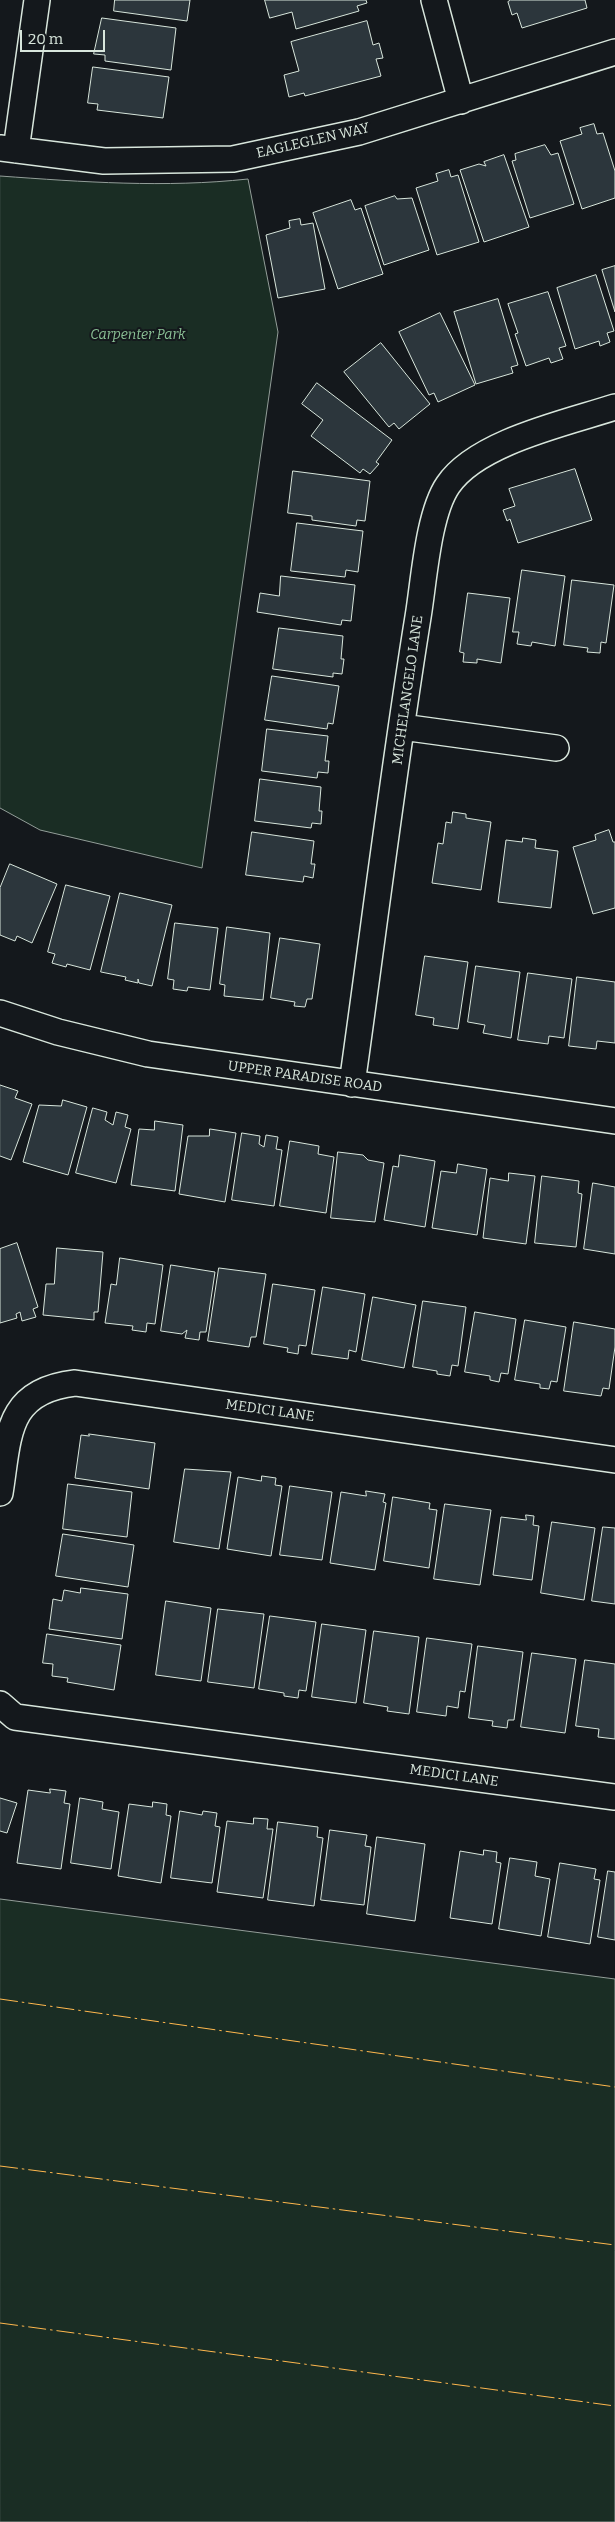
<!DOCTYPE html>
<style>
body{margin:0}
#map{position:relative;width:615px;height:2522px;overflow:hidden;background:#14181c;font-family:Bitter,serif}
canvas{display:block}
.scale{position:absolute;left:20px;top:30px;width:85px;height:22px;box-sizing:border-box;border:2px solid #d8e6dc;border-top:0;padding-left:6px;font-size:15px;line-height:18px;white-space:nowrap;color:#d8e6dc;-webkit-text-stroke:4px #14181c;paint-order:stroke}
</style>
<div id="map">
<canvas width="615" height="2522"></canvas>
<div class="scale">20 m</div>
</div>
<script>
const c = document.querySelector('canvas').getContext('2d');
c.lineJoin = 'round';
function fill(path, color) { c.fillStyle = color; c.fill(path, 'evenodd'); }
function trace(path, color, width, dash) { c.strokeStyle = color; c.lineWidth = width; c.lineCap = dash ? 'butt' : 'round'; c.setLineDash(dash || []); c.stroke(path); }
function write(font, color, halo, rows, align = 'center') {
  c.font = font + ' Bitter,serif'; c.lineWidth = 4; c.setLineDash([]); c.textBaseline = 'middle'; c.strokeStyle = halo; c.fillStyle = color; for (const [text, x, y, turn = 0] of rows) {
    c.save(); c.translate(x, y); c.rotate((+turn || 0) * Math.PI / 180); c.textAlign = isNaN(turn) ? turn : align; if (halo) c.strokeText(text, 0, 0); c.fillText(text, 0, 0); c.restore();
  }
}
const green = new Path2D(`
 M0,176C83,182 165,188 248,179L278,332L202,868L40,830L0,808Z
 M0,1899L615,1979V2522H0Z`);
const building = new Path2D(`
 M115,0H190L187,21L114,11Z
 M265,0H366L367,3L357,6L359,11L296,29L292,12L270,18Z
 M511,0H585L587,8L522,28L517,13L512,15L508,2Z
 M102,18L176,28L171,70L105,61V55L94,54Z
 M367,21L373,45L379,43L383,58L376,59L381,76L305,96L304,93L289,97L284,75L299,71L291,42Z
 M93,67L169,77L163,118L97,110L98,104L88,103Z
 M594,124L597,134L603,133L615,171V198L582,209L560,141L582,134L580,128Z
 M545,145L551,155L558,153L574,204L530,218L512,161L516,160L515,154Z
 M504,155L529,227L484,242L460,170L479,164L486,166L484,162Z
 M449,170L451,177L458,175L479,242L437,255L416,188L438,181L436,174Z
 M395,196L397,199L412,198L429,250L384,265L365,206Z
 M351,200L355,210L361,208L383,274L338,289L313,213Z
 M300,219L301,225L313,223L325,289L278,298L266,235L290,228L289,221Z
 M615,266V312L602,270Z
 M596,275L614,331L607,333L610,342L600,346L599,341L575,349L557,288Z
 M548,292L566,346L559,348L563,359L551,363L549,358L526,366L515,334L518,333L508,304Z
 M498,299L518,365L511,367L513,373L476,384L454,312Z
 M440,313L475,385L438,402L434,393L429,395L399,332Z
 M381,343L430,404L399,429L394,423L389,427L344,372Z
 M317,383L392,440L376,462L379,464L370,474L363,469L360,473L311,436L323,420L302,404Z
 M575,469L592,520L518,543L510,519L507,521L503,510L515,506L509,489Z
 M293,471L370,481L365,521L357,520L356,526L312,520V516L288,513Z
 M297,523L363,531L358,572L346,570L345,577L291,571Z
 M522,570L565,576L555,646L532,642L531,646L517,644L519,632H513Z
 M281,576L355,585L351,621L342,620L341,625L257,612L260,593L279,596Z
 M572,580L614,585L606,643L601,642L600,653L587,652L588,648L564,645Z
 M468,593L510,598L501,663L477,659V663L463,662L464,653L460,652Z
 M279,628L343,636L341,659H344L342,674L333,673V677L273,669Z
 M272,676L339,686L333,724L328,723L327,729L265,720Z
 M267,729L328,736L325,761H329L328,773L318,772L317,778L262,771Z
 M260,779L321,787L319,811H322L321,824L312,823L311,828L255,821Z
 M453,812L466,814V818L491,822L481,890L432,883L438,843L443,844L446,822L451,823Z
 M609,830L613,842H615V908L593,914L573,847L596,840L595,835Z
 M252,832L314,841L311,864H315L313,878L304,876L303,882L246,875Z
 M523,838L536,840L535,848L558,851L551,908L498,902L506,840L522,842Z
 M10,864L57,884L32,943L17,936L15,941L0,935V888Z
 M66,885L110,896L90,970L67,964L66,967L52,963L55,954L48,952Z
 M120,893L172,905L152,986L139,983L138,979V983L125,980L126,977L101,972Z
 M175,923L218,928L210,990L188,987L187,991L173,989L174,980L168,979Z
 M227,927L270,933L263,1000L224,996L225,985L220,984Z
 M280,938L320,944L312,999H307L305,1007L294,1006L295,1002L271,998Z
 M425,956L468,962L458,1029L433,1025L434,1018L416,1015Z
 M476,966L520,972L511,1038L483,1033L485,1025L468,1022Z
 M528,973L572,979L564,1038L549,1036L548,1044L518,1040Z
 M577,977L615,982V1043L597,1041L596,1049L569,1046Z
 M0,1085L18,1091L15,1098L32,1104L11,1160L0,1156Z
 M63,1100L87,1107L68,1175L23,1162L39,1105L61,1106Z
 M93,1108L107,1112L105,1120L113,1125L116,1112L128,1115L125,1127L131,1129L116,1183L76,1173Z
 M155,1121L183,1125L175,1191L131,1185L139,1129L154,1130Z
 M210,1129L236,1133L225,1202L179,1194L188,1136H209Z
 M242,1133L260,1136L259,1144L264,1147L266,1135L278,1137L276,1149L282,1150L274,1206L232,1200Z
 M290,1141L319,1146L318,1154L334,1157L326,1213L280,1206Z
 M338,1152L363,1155L368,1160L384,1163L375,1222L331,1218Z
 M400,1155L435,1161L425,1227L384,1220L393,1166L398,1167Z
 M458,1164L487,1169L477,1235L432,1228L441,1171L456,1173Z
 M509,1173L535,1176L526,1244L483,1238L490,1178L508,1181Z
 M542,1176L579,1181L578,1193L582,1194L576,1247L535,1243Z
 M593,1183L615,1187V1254L584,1249Z
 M17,1243L38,1307L33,1309L36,1317L22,1321L20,1312L16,1314L17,1318L0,1323V1249Z
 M57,1248L103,1252L98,1312H94V1320L43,1315L46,1284H54Z
 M120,1258L163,1265L155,1324L147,1323L146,1332L132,1330L133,1326L105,1323L111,1284L116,1285Z
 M171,1265L215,1272L206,1332H200L199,1340L185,1338L187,1330L182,1334L161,1331Z
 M219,1268L266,1274L256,1337H251L249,1347L208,1341Z
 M273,1284L315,1290L306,1346L299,1345L298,1354L287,1352L288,1348L264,1344Z
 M323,1287L365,1294L356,1352L349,1350L348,1359L312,1354Z
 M373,1297L416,1305L404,1368L362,1360Z
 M423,1301L466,1307L458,1366L452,1365L450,1376L437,1374V1371L413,1367Z
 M475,1312L516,1319L508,1374L501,1373L499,1382L490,1380V1376L465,1372Z
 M525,1320L566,1327L557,1382L551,1381L549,1389L540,1388V1384L515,1380Z
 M574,1322L615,1329V1347L609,1389L603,1388L601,1396L564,1391Z
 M89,1434L155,1443L149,1489L75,1478L81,1435L89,1436Z
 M185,1469L231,1472L219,1549L174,1542Z
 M262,1476L276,1478L275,1485L282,1486L271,1556L227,1549L238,1477L261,1481Z
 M68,1484L132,1492L127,1537L63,1529Z
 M290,1486L332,1492L322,1560L280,1555Z
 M366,1491L385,1494L383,1502L386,1503L375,1570L330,1563L341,1492L366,1496Z
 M393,1497L430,1503L429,1509L437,1510L429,1568L384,1561Z
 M445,1504L491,1510L480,1585L434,1579Z
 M526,1515L534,1516L533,1525L539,1526L532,1580L493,1575L501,1517L526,1520Z
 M552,1522L595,1528L584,1600L541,1593Z
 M603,1527L615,1528V1604L592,1601Z
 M63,1534L134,1545L128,1587L56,1576Z
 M81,1588L128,1594L122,1639L49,1629L53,1599L62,1601L64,1590L80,1593Z
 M166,1601L211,1608L201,1681L156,1675Z
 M218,1609L264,1614L254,1688L208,1682Z
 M270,1616L316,1622L306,1691L299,1690L298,1698L284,1696V1693L259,1689Z
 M322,1624L366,1630L356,1703L312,1697Z
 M374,1631L419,1637L409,1714L387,1711L388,1707L364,1703Z
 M47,1634L121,1645L114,1690L67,1682L68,1678L52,1676L53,1664L43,1663Z
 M427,1638L472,1644L465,1692L460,1691L458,1708L447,1706L446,1716L417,1712Z
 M478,1646L523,1652L514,1720H508L507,1728L492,1726L493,1721L469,1718Z
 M532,1653L576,1659L565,1733L521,1727Z
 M585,1660L615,1664V1739L598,1737L599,1729L576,1726Z
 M50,1789L66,1791L64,1803L70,1804L61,1869L17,1863L28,1790L50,1793Z
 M0,1798L17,1803L7,1833L0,1831Z
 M80,1798L103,1802L102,1809L119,1812L111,1869L71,1863Z
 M153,1802L167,1804L166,1815L171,1816L161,1883L118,1876L129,1804L152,1807Z
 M180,1811L202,1815L203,1811L217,1813L215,1826L220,1827L212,1883L171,1878Z
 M254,1818L268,1819L267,1829H273L263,1898L217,1892L227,1821L253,1824Z
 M278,1822L318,1827L317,1837L323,1838L314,1906L268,1900Z
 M330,1830L367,1835L365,1846L371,1847L364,1905L321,1900Z
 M377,1837L425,1844L415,1921L367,1914Z
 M484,1850L497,1852L496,1862L501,1863L492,1924L450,1918L460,1851L483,1855Z
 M510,1858L537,1862L535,1876L550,1879L541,1936L499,1929Z
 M560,1863L596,1869L594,1879L600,1880L590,1944L548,1937Z
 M608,1871L615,1872V1940L598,1937Z`);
const street = new Path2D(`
 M434,0L461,101
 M0,148L104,161L233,159L359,132L615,52
 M16,150L37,0
 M402,727L556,748
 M0,1013L58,1032L148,1054L615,1121
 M352,1084C374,928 393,772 418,617C424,581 428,514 448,485C477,442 566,423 615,407
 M0,1493C9,1437 5,1391 75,1383L615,1460
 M0,1704L15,1717L615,1797`);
const power = new Path2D(`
 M0,1999L615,2087
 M0,2166L615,2245
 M0,2323L615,2406`);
const streetNames = [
 ["EAGLEGLEN WAY",313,141,-13],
 ["MICHELANGELO LANE",408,690,-82],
 ["UPPER PARADISE ROAD",305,1077,8],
 ["MEDICI LANE",270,1411,8],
 ["MEDICI LANE",454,1776,8]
];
const parkNames = [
 ["Carpenter Park",138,335]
];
fill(green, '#1a2d24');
trace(green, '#939e99', 1);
fill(building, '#2c363c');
trace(building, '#d8e6dc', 1);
trace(street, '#d8e6dc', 28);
trace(street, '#14181c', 25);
trace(power, '#ffb74d', 1, [18, 4, 2.5, 4]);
write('14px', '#d8e6dc', '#14181c', streetNames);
write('italic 14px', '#8ac095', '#14181c', parkNames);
</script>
